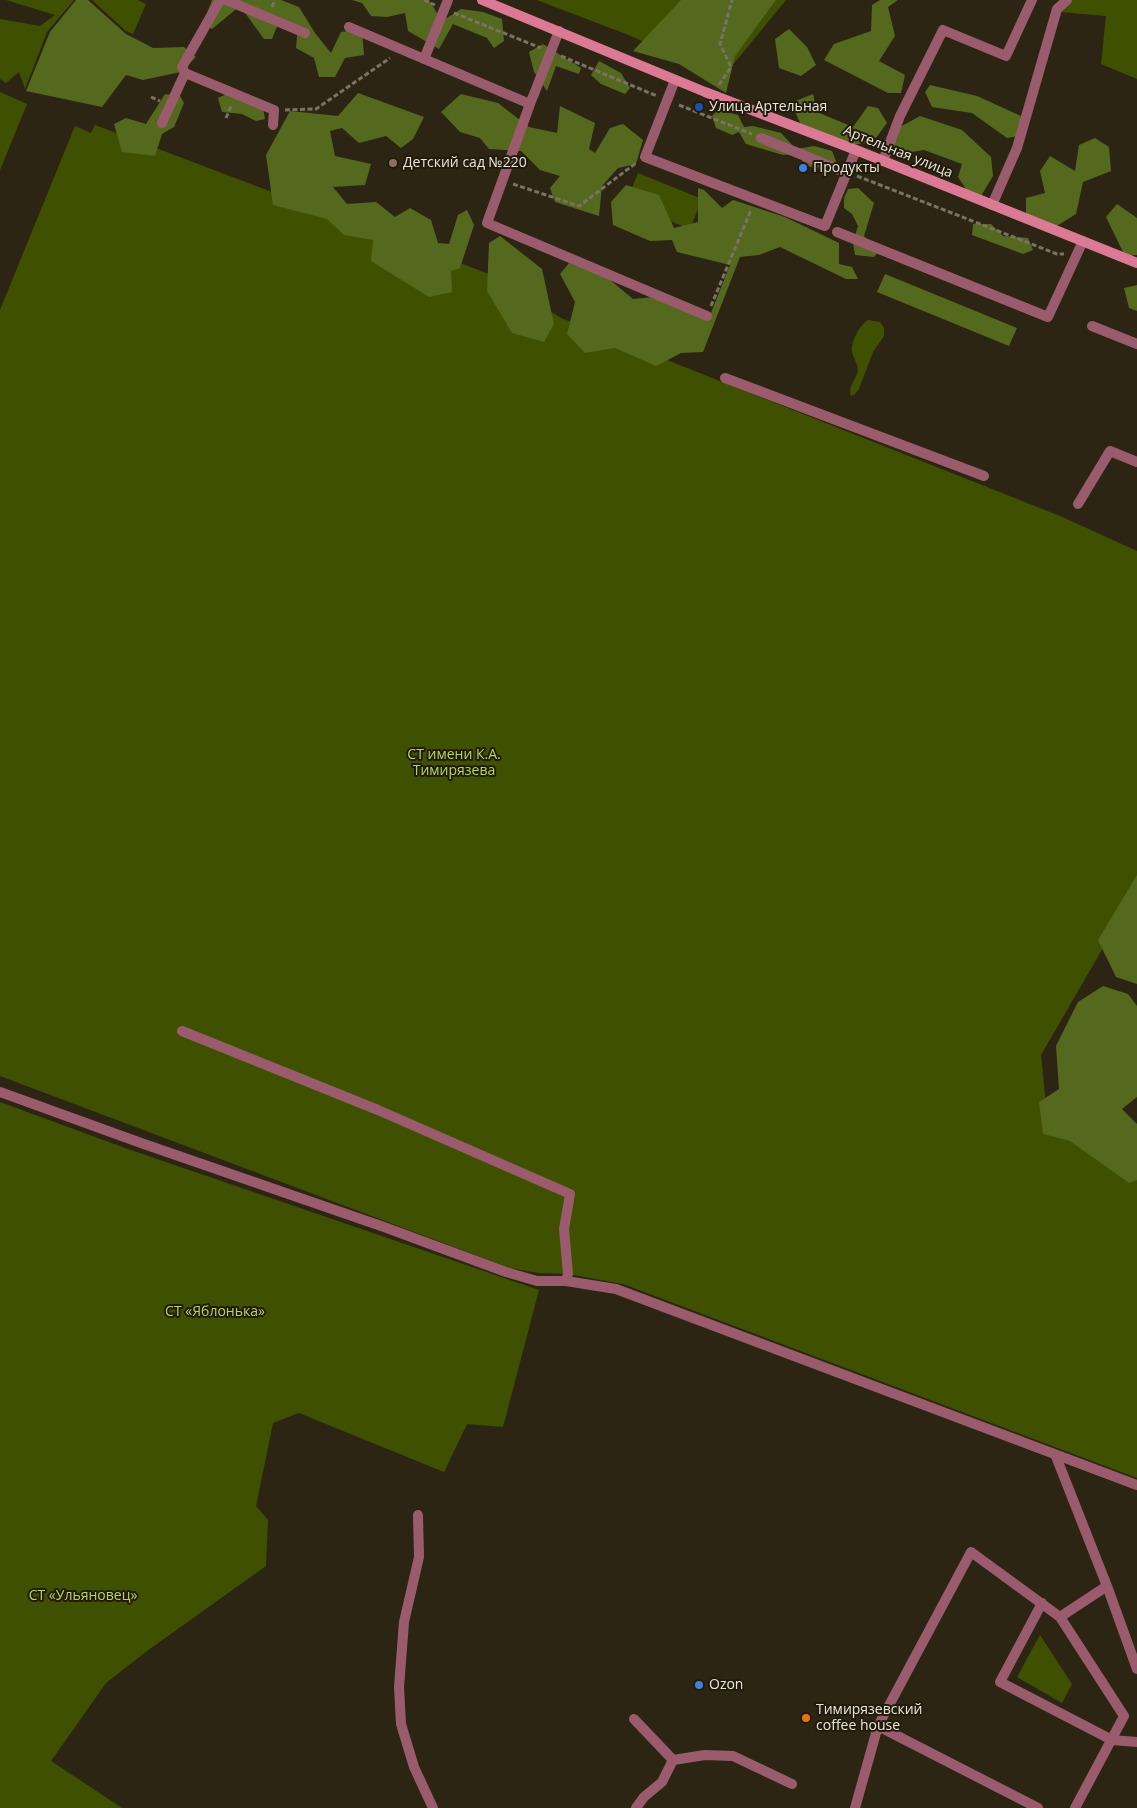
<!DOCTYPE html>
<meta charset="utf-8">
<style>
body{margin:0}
canvas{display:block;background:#2c2514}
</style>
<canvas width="1137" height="1808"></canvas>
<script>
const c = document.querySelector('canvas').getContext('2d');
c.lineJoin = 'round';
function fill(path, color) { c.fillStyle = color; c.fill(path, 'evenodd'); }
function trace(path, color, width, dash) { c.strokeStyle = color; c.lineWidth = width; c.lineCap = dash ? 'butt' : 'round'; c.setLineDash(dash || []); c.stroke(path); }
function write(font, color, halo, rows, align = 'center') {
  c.font = font + ' "Open Sans",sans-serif'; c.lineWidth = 4; c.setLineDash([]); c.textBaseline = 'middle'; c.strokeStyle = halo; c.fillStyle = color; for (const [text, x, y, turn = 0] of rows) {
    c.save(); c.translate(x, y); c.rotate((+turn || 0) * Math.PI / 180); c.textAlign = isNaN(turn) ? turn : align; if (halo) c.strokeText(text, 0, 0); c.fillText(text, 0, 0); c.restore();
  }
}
const green = new Path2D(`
 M6,0H74L47,32L25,89L19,72L6,83L0,79V19L40,26L55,15Z
 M92,0H138L146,4L133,34L126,31Z
 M537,0H786L731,67L691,62L626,34Z
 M1061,0H1137V79L1101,64L1106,16L1061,12Z
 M0,92L27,104L0,170Z
 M95,125L494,276L561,318L1060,516L1137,551V889L1041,1055L1047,1116L1137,1166V1478L623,1284L568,1274L538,1273L510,1268L0,1076V310L75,126L91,133Z
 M638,173L702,199L690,229L626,203Z
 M868,320L880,322L884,328V336L873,352L859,389L854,395L851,396C848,387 854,382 857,374C860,365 853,359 852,351C851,341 860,325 868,320Z
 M0,1102L125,1148L539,1290L503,1427L467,1424L444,1472L299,1413L273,1423L256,1506L268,1520L266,1566L147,1651L106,1683L51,1761L122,1808H0Z
 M1040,1635L1072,1684L1062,1703L1017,1677Z`);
const forest = new Path2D(`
 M76,0H88L126,34L153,48L184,47L196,57L181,72L143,80L126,75L102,107L26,91L50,32Z
 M212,0H281L299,7L315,33L331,53L341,32L362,29L364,55L345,58L335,77H319L314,58L296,48L298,26L280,19L272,39H264L240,6L212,29L203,24Z
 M352,0H429L442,21L461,9L483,12L502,19L504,41L494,48L487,38L453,24L439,49L408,31L405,13L387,17L371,16L362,3Z
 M681,0H776L735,56L726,93L679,64L633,51Z
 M880,0H898L888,7L895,36L879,61L905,75L901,93H888L824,60L834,44L871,31L872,5Z
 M789,29L807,47L816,65L801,76L779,68L775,39Z
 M543,44L581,68L579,74L556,66L547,91L534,72L529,52Z
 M599,61L621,73L630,88L625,94L601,84L591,75Z
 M930,85L977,96L1021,116L1018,136L1007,138L972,113L932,107L925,92Z
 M236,90L262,102L265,119L256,121L242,114L222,112L218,98Z
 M358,93L424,117L413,139L401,148L386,136L359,143L342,128L330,131L335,156L371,164L365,185L333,187L347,204L376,202L395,217L410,208L431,220L438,243L449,244L458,215L467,210L474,225L460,268L451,271L452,292L429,297L371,261L373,240L344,235L327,219L273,205L266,155L290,111L338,116Z
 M165,94L180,96L184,103L174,127L162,134L155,156L122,152L114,124L126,118L146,124Z
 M461,94L498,103L529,127L557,133L560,106L595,123L589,149L595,153L610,128L623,124L643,140L636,164L618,168L602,186L599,216L555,202L550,188L560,176L540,170L521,151L489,149L480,138L460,132L441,112Z
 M813,94L817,112L853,127L868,106L878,108L887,123L873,142L851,145L802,127L791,103Z
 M718,110L738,115L744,127L753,126L781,133L796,149L814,146L832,151L838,166L830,172L808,166L795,154L783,155L746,144L739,132L732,135L716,128L712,116Z
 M920,116L962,130L991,157L993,176L981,196L968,192L958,177L962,164L924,150L905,153L892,146L900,127Z
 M1095,138L1109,147L1111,171L1083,182L1076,214L1055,227L1026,216V198L1045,193L1040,171L1050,156L1075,171L1079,145Z
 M626,185L659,195L674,228L698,222V188L704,190L722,208L733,200L785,217L839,243V264L852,267L858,279H846L780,247L759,255L740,257L703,352L681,353L656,366L615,348L585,353L567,334L575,302L560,274L569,263L609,279L633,299L654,297L709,318L730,265L677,252L672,240L650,241L613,225L611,202Z
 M858,188L874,203L864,236L878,252L874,257L855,255L853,243L858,226L852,214L844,208V198L848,189Z
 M1117,204L1137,218V255L1125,256L1106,217Z
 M973,224H991L1003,236L1028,238L1033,250L1023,254L972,235Z
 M500,236L542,269L554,324L544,342L512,333L487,291L489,243Z
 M885,274L1017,328L1009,346L877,292Z
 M1137,285V311L1129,308L1124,288Z
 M1137,875V984L1116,977L1098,940Z
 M1103,986L1128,994L1137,1006V1097L1122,1109L1137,1124V1180L1129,1183L1070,1141L1043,1134L1039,1102L1059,1089L1056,1046L1078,1002Z`);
const path = new Path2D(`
 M424,0L435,5
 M272,7L275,0
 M454,13L541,48
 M561,56L657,96
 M719,85L731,67L720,44L732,0
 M151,97L160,101
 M679,105L752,134
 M285,110L316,109L390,58
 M226,118L232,104
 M857,176L1057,254H1064
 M513,184L579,206L636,163
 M711,306L751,210`);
const lane = new Path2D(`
 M220,0L182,67L185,73L274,110L273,125
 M226,0L305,33
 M349,27L530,104
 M559,31L530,104L487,223L707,316
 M424,59L448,0
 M675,80L645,157L825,226L856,150
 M162,123L185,73
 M761,138L847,173
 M883,161L900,116L943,30L1006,56L1032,0
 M992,205L1017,148L1057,9L1067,0
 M837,232L1048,317L1083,241
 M1092,326L1137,344
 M725,378L984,476
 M1078,504L1110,451L1137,462
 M182,1031L378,1110L570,1194L564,1229L568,1274L566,1281
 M0,1092L141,1143L384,1227L506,1272L537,1281H566L616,1289L1137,1485
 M1055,1454L1107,1586L1137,1669
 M1042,1603L1000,1682L1112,1740L1137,1742
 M1060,1617L1107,1586
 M634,1719L673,1760
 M878,1726L1038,1808
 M636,1808L644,1797L662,1782L673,1760L705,1755L733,1756L792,1784
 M855,1808L878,1726L971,1552L1060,1617L1124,1716L1075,1808`);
const street = new Path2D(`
 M418,1515L419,1557L404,1622L399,1687L401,1724L414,1767L433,1808`);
const secondary = new Path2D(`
 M482,0L705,92L856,150L1137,263`);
const markers = [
 [699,107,5,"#1a4fb4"],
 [393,163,5,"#8d6e63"],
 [803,168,5,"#3f7fe0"],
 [699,1685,5,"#3f7fe0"],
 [806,1718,5,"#e8710a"]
];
const poiNames = [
 ["Улица Артельная",709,107],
 ["Детский сад №220",403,163],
 ["Продукты",813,168],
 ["Ozon",709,1685],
 ["Тимирязевский",816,1710],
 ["coffee house",816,1726]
];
const streetNames = [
 ["Артельная улица",898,152,22]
];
const parkNames = [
 ["СТ имени К.А.",454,755],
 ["Тимирязева",454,771],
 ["СТ «Яблонька»",215,1312],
 ["СТ «Ульяновец»",83,1596]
];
fill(green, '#3f5101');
fill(forest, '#54681e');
trace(path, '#797365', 3, [5, 2.5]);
trace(lane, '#9a5c6c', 10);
trace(street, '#9a5c6c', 10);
trace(secondary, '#dc7994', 10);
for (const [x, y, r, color] of markers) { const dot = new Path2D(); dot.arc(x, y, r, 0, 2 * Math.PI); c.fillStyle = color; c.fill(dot); trace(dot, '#221b0b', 2); }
write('14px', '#eae6dc', '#221b0b', poiNames, 'left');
write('14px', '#eae6dc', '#221b0b', streetNames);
write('14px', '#b4d85c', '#221b0b', parkNames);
</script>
